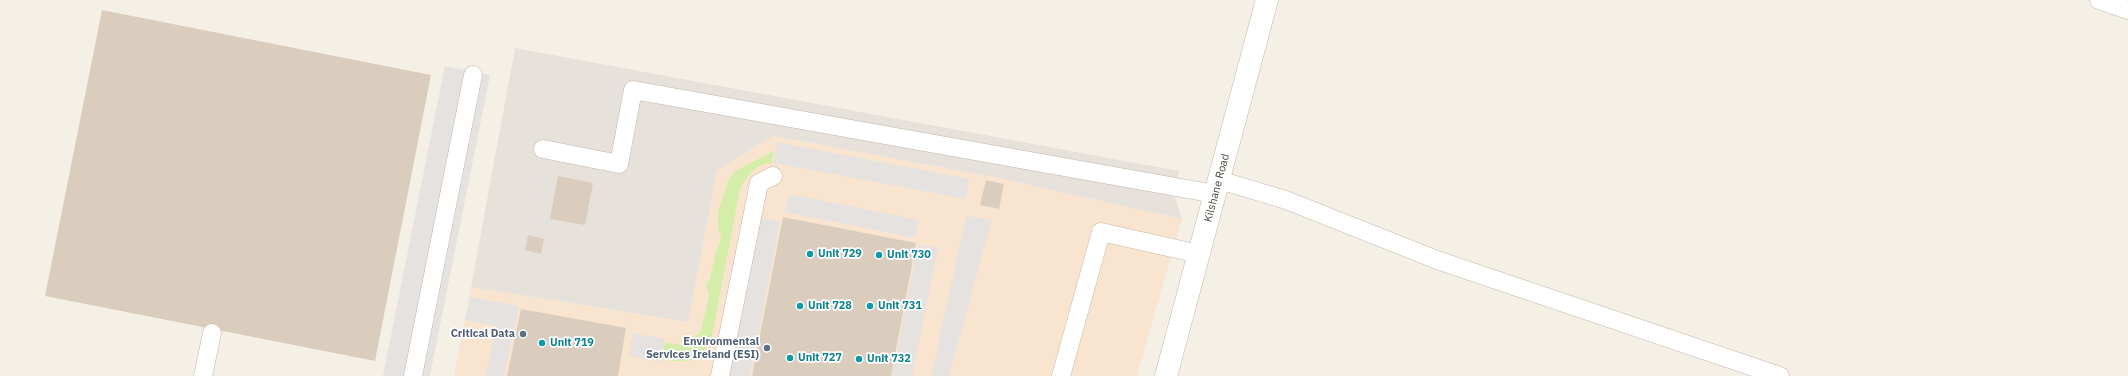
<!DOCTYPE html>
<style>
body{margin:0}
canvas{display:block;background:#f5f0e6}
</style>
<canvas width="2128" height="376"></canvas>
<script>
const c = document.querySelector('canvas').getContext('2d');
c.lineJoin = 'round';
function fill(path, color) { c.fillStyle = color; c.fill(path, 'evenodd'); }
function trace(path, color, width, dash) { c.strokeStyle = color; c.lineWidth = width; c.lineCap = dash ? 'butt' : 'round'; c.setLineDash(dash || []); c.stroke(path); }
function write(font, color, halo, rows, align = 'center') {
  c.font = font + ' "IBM Plex Sans",sans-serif'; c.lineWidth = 3.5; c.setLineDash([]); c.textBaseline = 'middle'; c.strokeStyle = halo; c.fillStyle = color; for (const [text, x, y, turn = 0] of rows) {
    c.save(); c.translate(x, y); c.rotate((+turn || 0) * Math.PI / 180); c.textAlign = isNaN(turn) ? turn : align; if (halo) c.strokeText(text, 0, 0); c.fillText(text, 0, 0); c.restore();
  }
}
const commercial = new Path2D(`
 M773,136L993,177L1182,219L1137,376H454L471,287L688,322L717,169Z`);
const industrial = new Path2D(`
 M515,48L1179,171L1174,195L1182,219L993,177L773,136L717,170L688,322L471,287Z`);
const green = new Path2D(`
 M774,151L772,163C755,164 748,175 740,189L711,341C700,363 685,364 662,359L665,342L685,346L701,331L709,295L706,284L710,279L715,255L721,238L718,228V212L729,179L735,171Z`);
const parking = new Path2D(`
 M445,66L490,75L430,376H383Z
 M777,142L969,179L966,199L774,163Z
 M789,194L919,220L915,238L785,212Z
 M966,216L992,220L949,376H931Z
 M760,218L780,222L750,376H729Z
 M918,244L938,248L912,376H892Z
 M470,297L519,306L504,376H485L496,326L465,320Z
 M633,333L665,339L661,362L629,356Z`);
const building = new Path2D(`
 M102,10L431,75L375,361L45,296Z
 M558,176L593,183L585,225L550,219Z
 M986,180L1004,184L999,209L980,205Z
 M783,217L916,243L891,376H752Z
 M528,235L544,239L541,254L525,250Z
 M521,309L626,328L618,376H507Z`);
const service = new Path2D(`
 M2099,0L2128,10
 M543,149L619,164L633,90L1215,194
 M1219,180L1286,200L1437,260L1780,376
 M203,376L212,333
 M413,376L473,75
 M720,376L759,183L773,176
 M1061,376L1101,232L1199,254`);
const tertiary = new Path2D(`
 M1166,376L1267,0`);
const markers = [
 [810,254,4,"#0f9aa8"],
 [879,255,4,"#0f9aa8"],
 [800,306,4,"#0f9aa8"],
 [870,306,4,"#0f9aa8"],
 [523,334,4,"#5c6f8a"],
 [542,343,4,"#0f9aa8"],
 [767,348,4,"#5c6f8a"],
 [790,358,4,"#0f9aa8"],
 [859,359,4,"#0f9aa8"]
];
const streetNames = [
 ["Kilshane Road",1217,188,-75]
];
const cultureNames = [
 ["Unit 729",818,254],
 ["Unit 730",887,255],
 ["Unit 728",808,306],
 ["Unit 731",878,306],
 ["Unit 719",550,343],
 ["Unit 727",798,358],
 ["Unit 732",867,359]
];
const serviceNames = [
 ["Critical Data",515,334],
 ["Environmental",759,342],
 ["Services Ireland (ESI)",759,355]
];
fill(commercial, '#f9e5cf');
fill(industrial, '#e7e1db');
fill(green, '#d4eeaa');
fill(parking, '#e6e2df');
fill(building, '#dbcdbd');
trace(service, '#c2b7a8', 19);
trace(tertiary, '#c2b7a8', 23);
trace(service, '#fff', 18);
trace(tertiary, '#fff', 22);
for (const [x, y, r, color] of markers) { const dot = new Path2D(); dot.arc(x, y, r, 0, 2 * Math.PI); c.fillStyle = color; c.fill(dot); trace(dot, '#fff', 1.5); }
write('11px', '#494035', '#fff', streetNames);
write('bold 11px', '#0d838f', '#fff', cultureNames, 'left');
write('bold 11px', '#4e5e75', '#fff', serviceNames, 'right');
</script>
